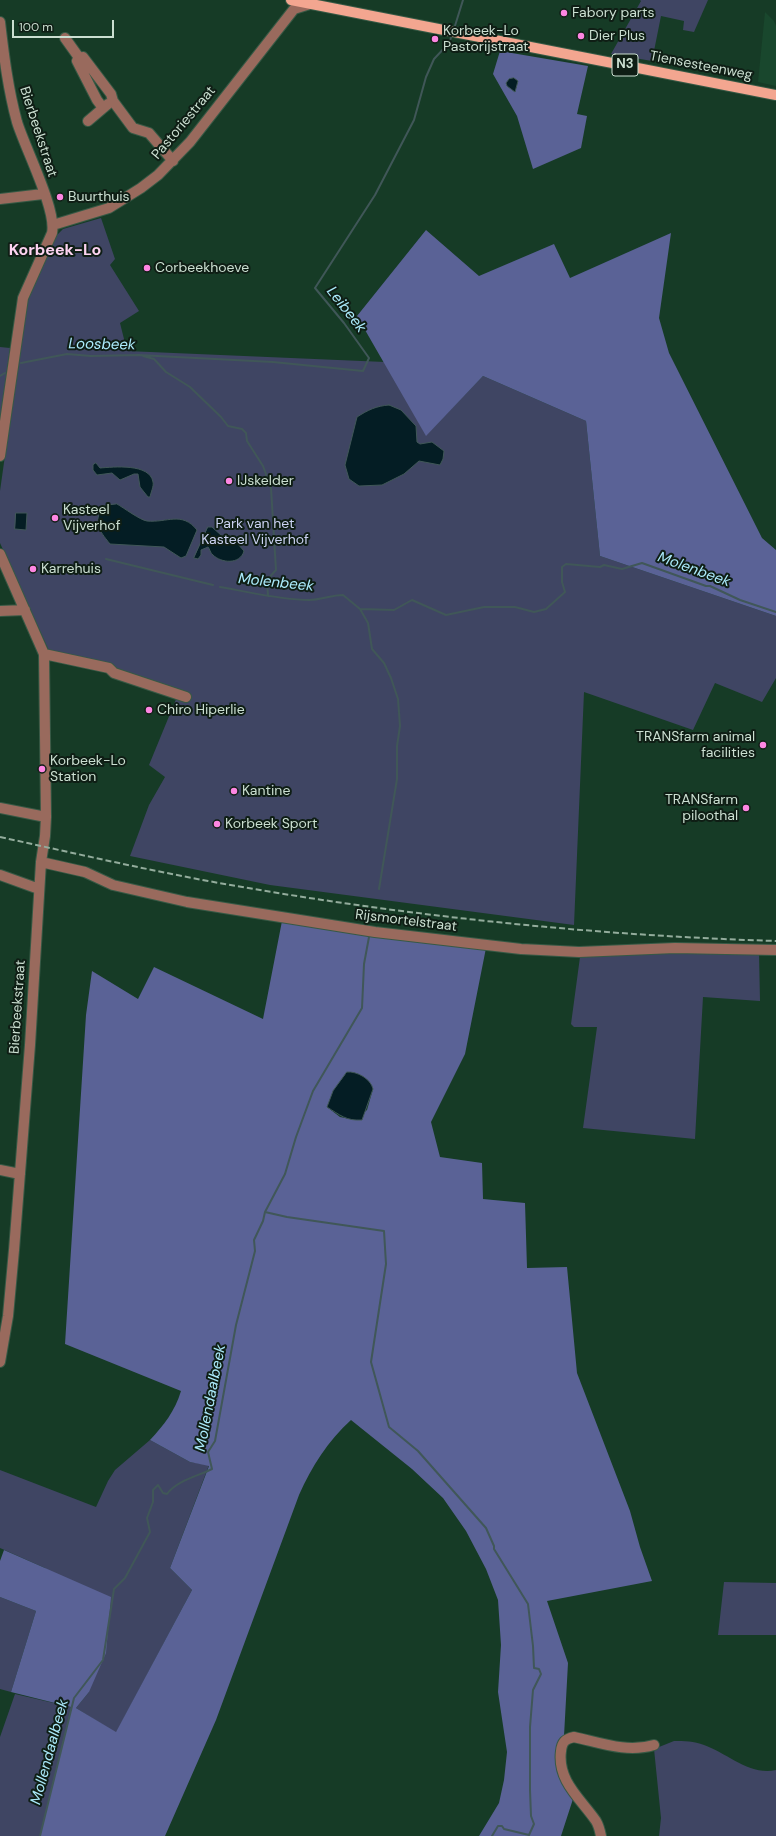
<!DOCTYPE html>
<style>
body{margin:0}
#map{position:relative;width:776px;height:1836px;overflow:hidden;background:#163b26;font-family:"DM Sans",sans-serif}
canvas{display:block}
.scale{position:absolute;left:12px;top:20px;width:102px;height:18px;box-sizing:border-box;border:2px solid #cbdfd1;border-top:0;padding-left:5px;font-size:12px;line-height:14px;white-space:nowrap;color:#cbdfd1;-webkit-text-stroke:3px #0f1e15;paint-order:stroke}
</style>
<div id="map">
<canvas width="776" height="1836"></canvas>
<div class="scale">100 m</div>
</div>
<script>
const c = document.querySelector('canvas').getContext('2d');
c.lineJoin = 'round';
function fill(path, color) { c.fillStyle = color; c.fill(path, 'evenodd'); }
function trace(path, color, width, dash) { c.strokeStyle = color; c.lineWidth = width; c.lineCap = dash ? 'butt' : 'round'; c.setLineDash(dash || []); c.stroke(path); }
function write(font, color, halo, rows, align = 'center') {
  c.font = font + ' "DM Sans",sans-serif'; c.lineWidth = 4; c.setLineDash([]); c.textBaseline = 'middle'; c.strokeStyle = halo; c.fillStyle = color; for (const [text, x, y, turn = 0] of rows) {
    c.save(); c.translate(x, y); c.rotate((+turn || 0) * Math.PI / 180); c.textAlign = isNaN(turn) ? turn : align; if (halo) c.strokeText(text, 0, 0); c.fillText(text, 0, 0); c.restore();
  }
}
const built = new Path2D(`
 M765,12L774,21L776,26V86L758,82Z`);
const green = new Path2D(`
 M640,0H708L694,32L683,30L684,21L661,16L652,61L611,54L641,1Z
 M101,218L115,259L110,265L139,311L120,323L127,351L385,362L426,435L483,376L586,421L600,556L776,616V678L762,702L715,683L693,730L584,692L574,925L270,885L130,856L149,805L165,777L149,765L179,692L50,653L0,543V491L27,299L56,236L63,229Z
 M0,347L10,348L0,422Z
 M584,952H759L760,1001L703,997L695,1139L583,1128L597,1027H574L571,1024L580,957Z
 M150,1440L190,1462L209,1465L170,1568L192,1590L116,1733L76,1708L89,1692L45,1568L0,1548V1470L96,1507L108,1481L115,1470Z
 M724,1582L776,1583V1635H718Z
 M0,1597L36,1611L11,1692L0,1689Z
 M15,1694L71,1707L40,1836H0V1737Z
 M674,1741C684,1741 694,1741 704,1745C727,1753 750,1776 776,1770V1836H659L661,1818L654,1749Z`);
const forest = new Path2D(`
 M500,51L588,66L577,114L587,116L581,148L533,169L517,116L493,74ZM513,78L518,81L515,92L507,86L509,79Z
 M426,230L479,276L554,244L570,278L671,233L659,318L669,353L762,538L776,550V616L600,556L586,421L483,376L426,436L357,316Z
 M282,921L486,948L465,1054L431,1122L440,1157L482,1163L483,1199L525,1203L527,1268L567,1267L577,1373L630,1511L640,1547L652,1581L547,1601L568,1663L564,1736L557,1754L566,1790L573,1799L561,1836H479L499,1803L504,1780L507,1752L498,1692L501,1645L498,1600L486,1569L466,1531L443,1498L412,1469L351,1420C328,1441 312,1466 299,1495L216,1720L165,1836H40L71,1707L11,1692L36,1611L0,1597V1561L4,1550L111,1597L106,1653L89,1692L76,1708L116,1732L192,1590L170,1568L209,1466L190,1462L150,1440C164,1425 175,1411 181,1391L65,1344L86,1015L92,971L138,999L154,967L263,1019ZM347,1072C359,1071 367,1080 373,1089L367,1110L355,1120L340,1117L327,1107Z`);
const water = new Path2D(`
 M514,78L518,81L515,92L507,86L506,83L509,79Z
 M389,405L401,410L416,426L417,442L420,444L432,442L444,451L443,459L440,465L419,461L404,474L382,485L359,486L349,479L345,465L357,417C368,410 376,406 389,405Z
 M96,463L100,468C113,467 150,463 153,482C154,486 151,492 150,497H148L140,487L138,474H134L120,480L112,473L97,475L93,470V465Z
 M117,504C124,508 140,520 147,521C167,523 182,511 197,530L186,556L181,558L164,547L110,544C98,529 94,524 102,506Z
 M16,513H27L26,530L15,529Z
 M208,527H212L222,536H231L244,551C240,565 221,563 213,555C210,553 210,549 208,547L201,550V555L198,559L194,558Z
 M347,1072C357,1071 371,1079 373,1089L362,1120C346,1121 340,1115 327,1107L333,1091Z`);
const stream = new Path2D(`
 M454,29L463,0
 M138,355L273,362L363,371L369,358L344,323L315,288L375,195L414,120L426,77L434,59L449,43L452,35
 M143,356L154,359L166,372L190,387L221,417L228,426L242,429L246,433L247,441L263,466L271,488L276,570L267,580L268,596
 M21,363L67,354L91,356L139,355
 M0,376L5,373
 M106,559L213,585
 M220,587C250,592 280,600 309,600C321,600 331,595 343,595L360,609L394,610L412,600L446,615L484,607H515L534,612L546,609L565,592L562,582V567L566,564L600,567L604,565L622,569L642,563L706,586H710L740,600L776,612
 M360,609L368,623L372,649L384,663L391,678L398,699L400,726L397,746V779L379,889
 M265,1212L287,1217L384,1231L386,1264L371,1362L389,1427L418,1451L486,1528L494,1546V1549L528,1604L533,1646L534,1668L539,1669L541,1674L533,1690L530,1727V1790L531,1816L534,1824L529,1835L504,1829L502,1826H498L492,1836
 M40,1836L74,1698L103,1660L114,1589L125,1578L150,1532L147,1518L153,1502V1490L158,1485L163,1493L167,1494C176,1481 198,1476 212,1469L208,1452L215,1441L236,1325L255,1251L254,1240L263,1221L265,1212L285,1174L296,1137L313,1091L362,1008L364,964L369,937`);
const minor = new Path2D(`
 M0,22C4,56 8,89 17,122C25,148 57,210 52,233L23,298L0,456
 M65,38L80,59
 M103,108L97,100L77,61L83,57L111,94L113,101L133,128L149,133L173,161
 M88,121L108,104
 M0,199L43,194
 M53,225L109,208L141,188L158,175L190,142L294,9L310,4L311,2
 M0,554L44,654L46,817L45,836L41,862L30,1045L14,1250L8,1316L0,1362
 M0,611L25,610
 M44,654L109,668L114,673L186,697
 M0,808L46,817
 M41,862L85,872L113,885L187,902L375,932L521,949L579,952L675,948L776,950
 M0,875L39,889
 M0,1170L20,1174
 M601,1836C600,1831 599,1826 596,1821C581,1799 557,1781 561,1751C562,1742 565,1739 574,1737C601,1743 627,1753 654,1745`);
const major = new Path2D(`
 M291,0L776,95`);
const rail = new Path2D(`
 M0,837C69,852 138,868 208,881C396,915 585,935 776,941`);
const markers = [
 [564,13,4,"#fd86e2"],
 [581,36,4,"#fd86e2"],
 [435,39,4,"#fd86e2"],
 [60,197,4,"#fd86e2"],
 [147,268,4,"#fd86e2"],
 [229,481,4,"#fd86e2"],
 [55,518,4,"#fd86e2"],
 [33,569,4,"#fd86e2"],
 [149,710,4,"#fd86e2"],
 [763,745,4,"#fd86e2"],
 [42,769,4,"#fd86e2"],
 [234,791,4,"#fd86e2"],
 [746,808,4,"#fd86e2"],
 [217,824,4,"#fd86e2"]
];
const shields = [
 [625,65,26]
];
const shieldNames = [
 ["N3",625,65]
];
const poiNames = [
 ["Fabory parts",572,13],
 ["Korbeek-Lo",443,31],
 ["Pastorijstraat",443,47],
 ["Dier Plus",589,36],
 ["Buurthuis",68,197],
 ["Corbeekhoeve",155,268],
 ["IJskelder",237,481],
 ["Kasteel",63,510],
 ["Vijverhof",63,526],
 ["Karrehuis",41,569],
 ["Chiro Hiperlie",157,710],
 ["TRANSfarm animal",755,737,"right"],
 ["facilities",755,753,"right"],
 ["Korbeek-Lo",50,761],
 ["Station",50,777],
 ["Kantine",242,791],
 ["TRANSfarm",738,800,"right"],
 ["piloothal",738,816,"right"],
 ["Korbeek Sport",225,824]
];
const streetNames = [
 ["Tiensesteenweg",701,66,11],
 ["Pastoriestraat",184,123,-50],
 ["Bierbeekstraat",38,132,72],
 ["Rijsmortelstraat",406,921,7],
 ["Bierbeekstraat",18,1007,-86]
];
const parkNames = [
 ["Park van het",255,524],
 ["Kasteel Vijverhof",255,540]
];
const waterNames = [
 ["Leibeek",346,310,52],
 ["Loosbeek",102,345,1],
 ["Molenbeek",694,570,20],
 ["Molenbeek",276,583,6],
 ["Mollendaalbeek",211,1398,-79],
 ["Mollendaalbeek",50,1752,-75]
];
const quarterNames = [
 ["Korbeek-Lo",55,251]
];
fill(built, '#19472d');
fill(green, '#3f4563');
fill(forest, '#5a6296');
fill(water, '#041d24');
trace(water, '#405758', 1);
trace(stream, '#405758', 2);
trace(minor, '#375945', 12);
trace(major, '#375945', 12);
trace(minor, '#996a5d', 10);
trace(major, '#f3a690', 10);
trace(rail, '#93ac9c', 2, [6, 3]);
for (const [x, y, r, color] of markers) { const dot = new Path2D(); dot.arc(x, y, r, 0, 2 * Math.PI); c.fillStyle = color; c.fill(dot); trace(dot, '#0f1e15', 1.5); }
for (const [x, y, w] of shields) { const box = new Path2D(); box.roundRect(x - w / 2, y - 11, w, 22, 3); c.fillStyle = '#0f1e15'; c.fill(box); trace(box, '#cbdfd1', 1); }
write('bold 13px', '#cbdfd1', null, shieldNames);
write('14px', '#cbdfd1', '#0f1e15', poiNames, 'left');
write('14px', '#cbdfd1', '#0f1e15', streetNames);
write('14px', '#cbd2f2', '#0f1e15', parkNames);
write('italic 15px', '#abeafb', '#0f1e15', waterNames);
write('bold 16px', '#fcd3f0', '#0f1e15', quarterNames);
</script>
